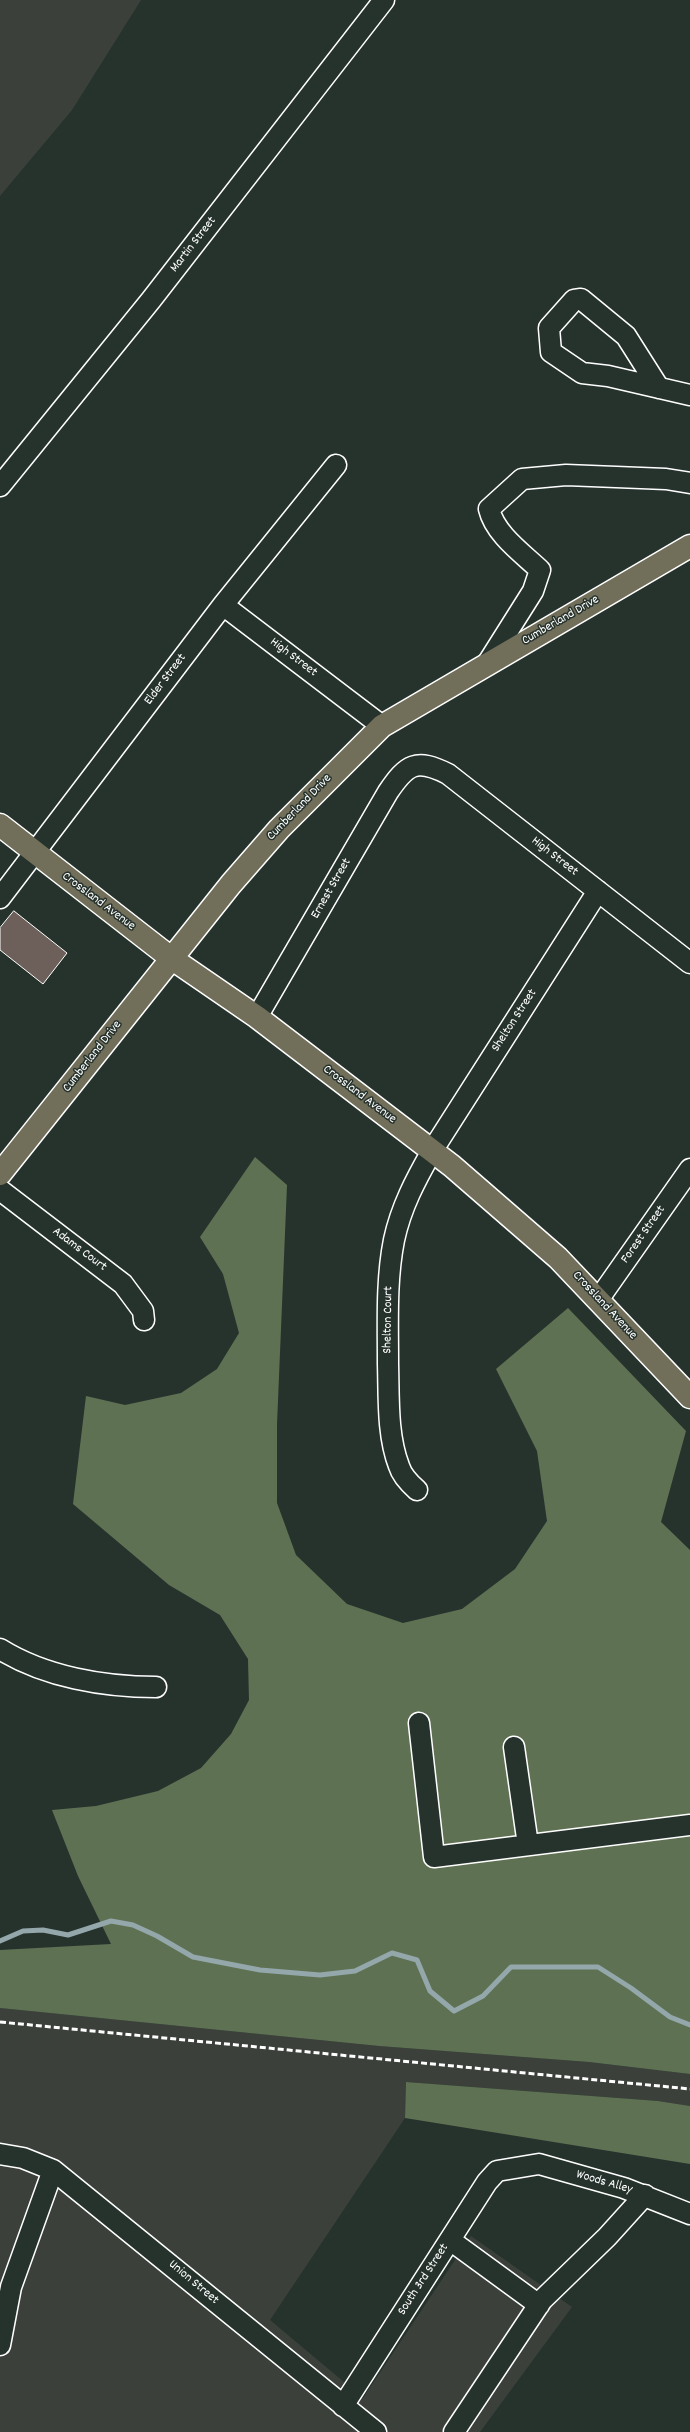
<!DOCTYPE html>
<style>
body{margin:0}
canvas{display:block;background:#26332d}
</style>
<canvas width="690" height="2432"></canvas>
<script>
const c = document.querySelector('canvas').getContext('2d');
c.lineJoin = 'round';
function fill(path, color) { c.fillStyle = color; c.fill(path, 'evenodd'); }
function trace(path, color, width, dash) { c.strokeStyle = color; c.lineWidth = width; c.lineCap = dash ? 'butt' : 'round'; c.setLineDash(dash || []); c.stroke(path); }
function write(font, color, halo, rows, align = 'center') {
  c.font = font + ' Dekko,sans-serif'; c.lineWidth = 3; c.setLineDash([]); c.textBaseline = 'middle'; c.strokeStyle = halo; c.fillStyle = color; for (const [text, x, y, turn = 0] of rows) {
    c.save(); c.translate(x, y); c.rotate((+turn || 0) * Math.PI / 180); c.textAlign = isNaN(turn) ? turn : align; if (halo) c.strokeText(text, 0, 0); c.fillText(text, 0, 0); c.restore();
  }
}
const built = new Path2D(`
 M0,0H141L72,110L0,196Z
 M0,2008L379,2046L589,2062L690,2074V2106L658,2101L406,2082L405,2118L270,2320L363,2398L471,2236L572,2307L480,2432H0Z`);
const green = new Path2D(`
 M255,1157L287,1185L277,1424V1503L296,1555L347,1604L403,1623L462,1609L515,1569L547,1521L537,1451L496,1369L568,1308L686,1431L661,1522L690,1550V2074L589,2062L379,2046L0,2008V1950L111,1944L78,1876L52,1810L96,1806L158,1791L201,1768L231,1734L249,1700L248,1659L220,1615L169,1585L73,1504L86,1396L125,1405L181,1393L217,1369L239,1333L223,1274L200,1237Z
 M406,2082L658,2101L690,2106V2164L405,2118Z`);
const stream = new Path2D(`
 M0,1941L23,1931L43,1930L68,1935L111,1921L133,1925L157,1936L193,1957L260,1970L320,1975L355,1971L392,1953L417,1960L430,1991L454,2011L483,1996L511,1967H598L631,1988L670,2017L690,2025`);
const building = new Path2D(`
 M14,911L67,953L43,984L0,950V928Z`);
const minor = new Path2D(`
 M659,388L626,336L581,299L574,300L549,328L551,352L582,373L608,376L690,395
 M0,486L151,300L384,0
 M223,605L382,726
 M487,664L533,591L540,570C522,553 495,534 489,509L522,479L566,475L666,479L690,483
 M0,898L223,605L336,465
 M257,1017L388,792C407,764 416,758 448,774L690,963
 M0,1190L123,1284L143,1311L144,1320
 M598,1300L690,1169
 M417,1490C409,1483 402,1476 399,1466C387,1435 389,1397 388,1364C388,1323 386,1280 394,1240C401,1207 416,1179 432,1151L598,891
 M0,1649C45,1677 104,1687 156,1687
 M419,1723L434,1857L690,1825
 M514,1747L528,1845
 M0,2154L23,2158L53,2170L376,2432
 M450,2240L539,2305
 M0,2345L11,2287L53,2170
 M343,2406L487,2182L497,2171L539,2164L624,2188L690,2214
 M454,2432L542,2300L607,2237L645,2195`);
const major = new Path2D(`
 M0,825L171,958L257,1017L452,1166L558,1258L690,1397
 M0,1174L231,884L279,829L382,726L690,546`);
const rail = new Path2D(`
 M0,2022L690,2089`);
const streetNames = [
 ["Martin Street",194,245,-52],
 ["Cumberland Drive",561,621,-30],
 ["High Street",293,658,37],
 ["Elder Street",166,680,-53],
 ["Cumberland Drive",300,808,-46],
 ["High Street",554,857,38],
 ["Ernest Street",332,889,-60],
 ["Crossland Avenue",98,902,37],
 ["Shelton Street",515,1021,-57],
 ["Cumberland Drive",93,1057,-52],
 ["Crossland Avenue",359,1095,37],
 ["Forest Street",644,1235,-55],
 ["Adams Court",79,1250,37],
 ["Crossland Avenue",604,1306,47],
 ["Shelton Court",389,1320,-89],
 ["Woods Alley",604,2183,16],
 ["South 3rd Street",424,2280,-57],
 ["Union Street",193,2283,40]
];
fill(built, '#3b403b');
fill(green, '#5f7153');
trace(stream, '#94a7ab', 5);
fill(building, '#6d605b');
trace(building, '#fff', 1);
trace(minor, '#fff', 23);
trace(major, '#fff', 25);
trace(minor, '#26332d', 20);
trace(major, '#716e59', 22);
trace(rail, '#fff', 3, [6, 3]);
write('13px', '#fff', '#26332d', streetNames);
</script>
